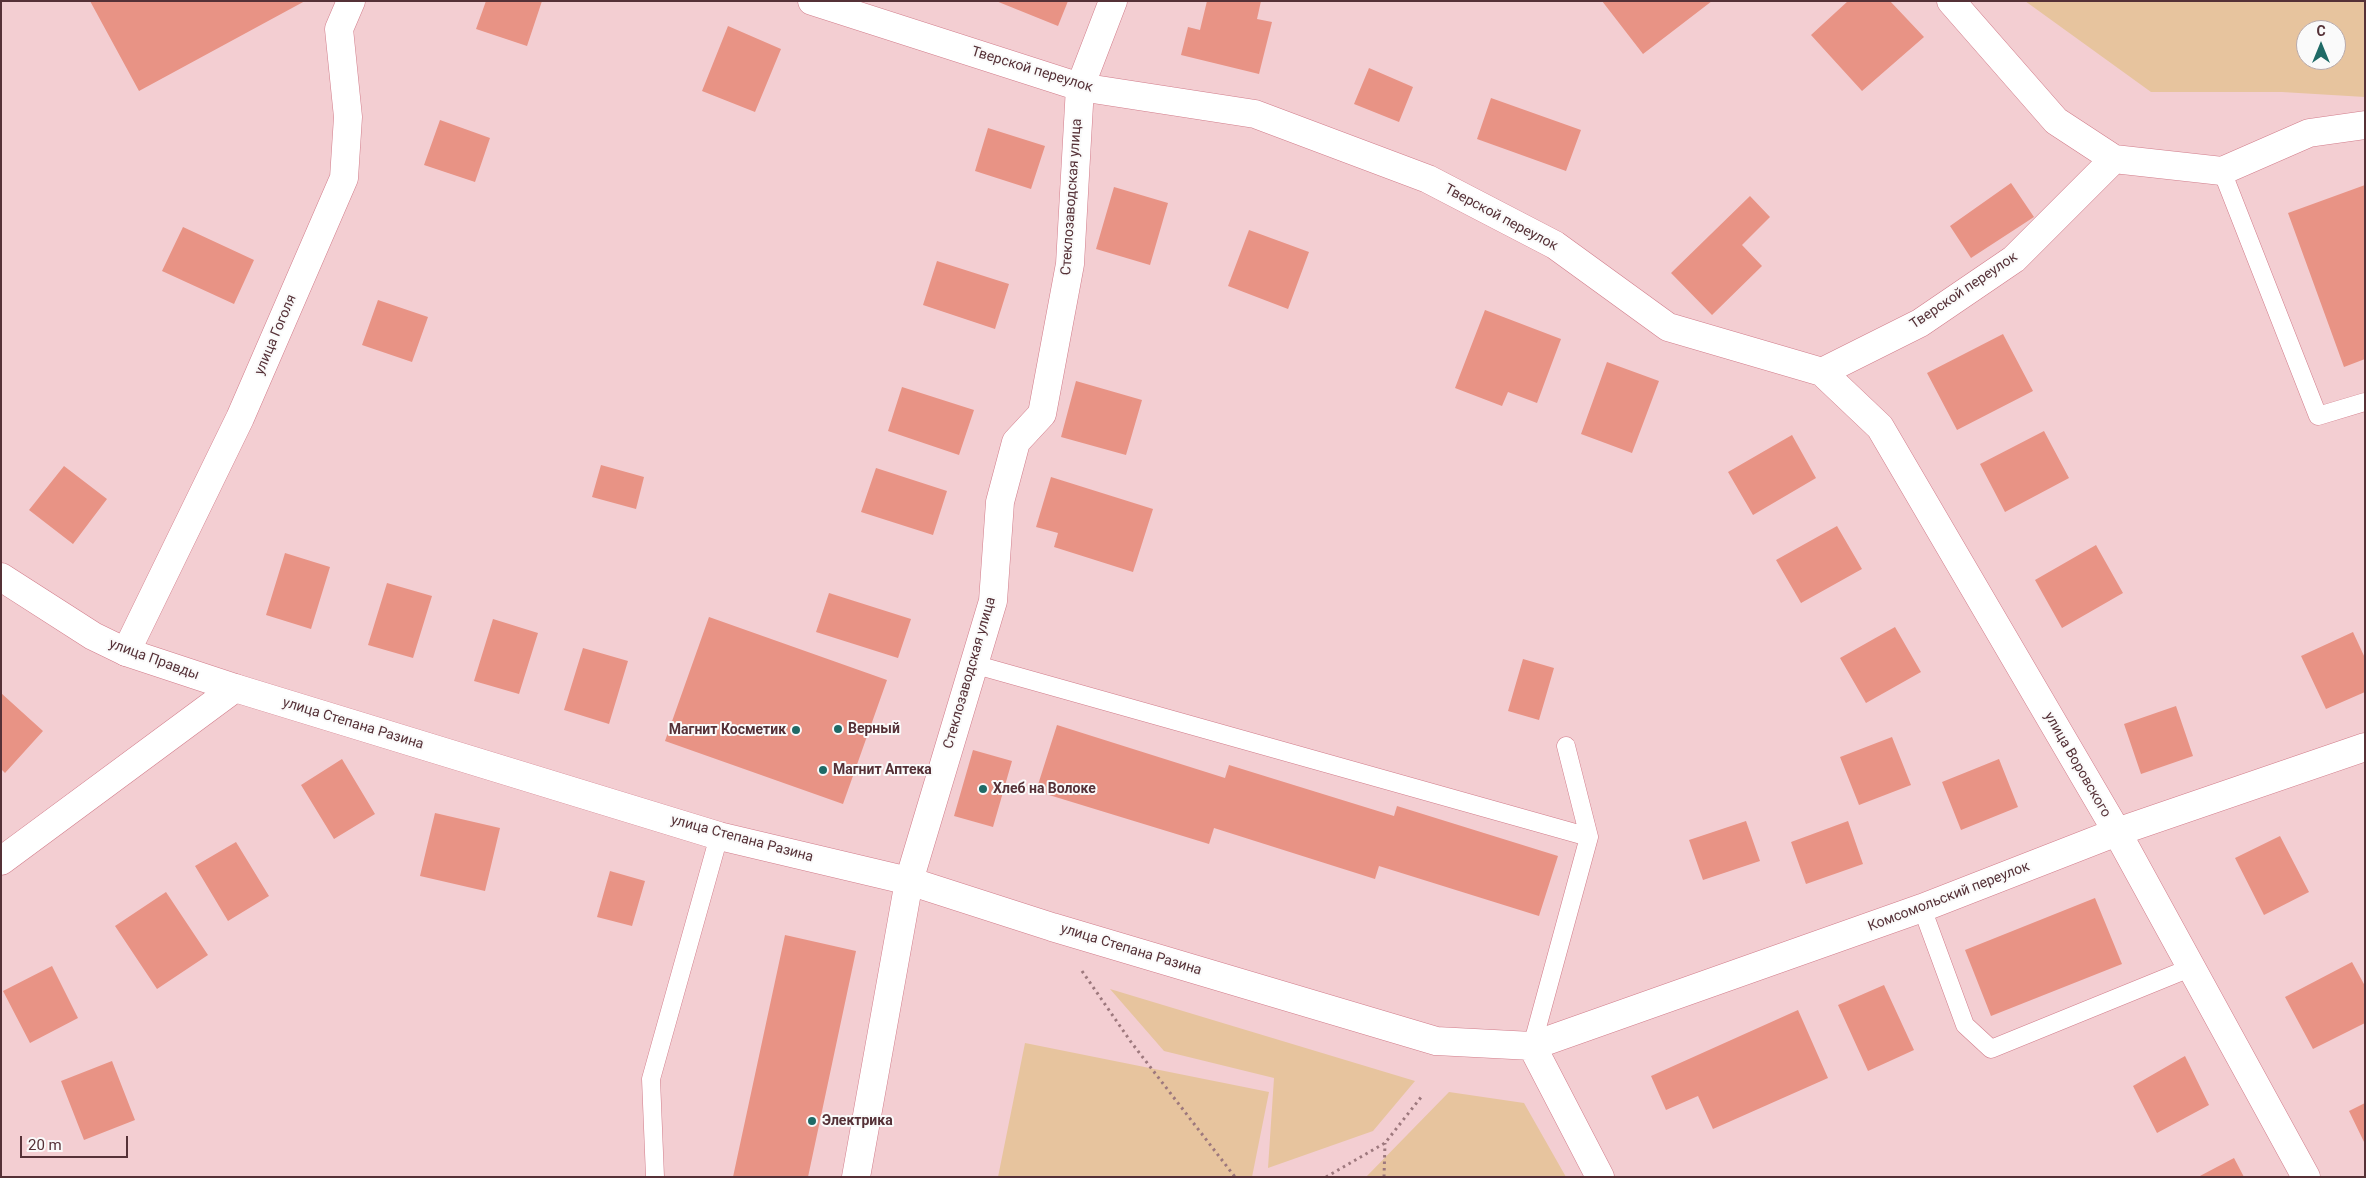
<!DOCTYPE html>
<meta charset="utf-8">
<style>
body{margin:0}
#map{position:relative;width:2366px;height:1178px;overflow:hidden;background:#f3ced2;font-family:Roboto,sans-serif}
canvas{display:block}
.frame{position:absolute;inset:0;border:2px solid #553137;pointer-events:none}
.north{position:absolute;left:2296px;top:20px;width:50px;height:50px;box-sizing:border-box;background:#fafafa;border:1px solid #b8aaac;border-radius:50%;rotate:0deg;font-size:14px;font-weight:700;line-height:20px;text-align:center;color:#553137}
.north::after{content:'';display:block;margin:auto;width:18px;height:22px;background:#1f6a66;clip-path:polygon(50% 0,100% 100%,50% 72%,0 100%)}
.scale{position:absolute;left:20px;top:1136px;width:108px;height:22px;box-sizing:border-box;border:2px solid #553137;border-top:0;padding-left:6px;font-size:15px;line-height:18px;white-space:nowrap;color:#553137;-webkit-text-stroke:4px #fafafa;paint-order:stroke}
</style>
<div id="map">
<canvas width="2366" height="1178"></canvas>
<div class="frame"></div>
<div class="north">С</div>
<div class="scale">20 m</div>
</div>
<script>
const c = document.querySelector('canvas').getContext('2d');
c.lineJoin = 'round';
function fill(path, color) { c.fillStyle = color; c.fill(path, 'evenodd'); }
function trace(path, color, width, dash) { c.strokeStyle = color; c.lineWidth = width; c.lineCap = dash ? 'butt' : 'round'; c.setLineDash(dash || []); c.stroke(path); }
function write(font, color, halo, rows, align = 'center') {
  c.font = font + ' Roboto,sans-serif'; c.lineWidth = 4; c.setLineDash([]); c.textBaseline = 'middle'; c.strokeStyle = halo; c.fillStyle = color; for (const [text, x, y, turn = 0] of rows) {
    c.save(); c.translate(x, y); c.rotate((+turn || 0) * Math.PI / 180); c.textAlign = isNaN(turn) ? turn : align; if (halo) c.strokeText(text, 0, 0); c.fillText(text, 0, 0); c.restore();
  }
}
const green = new Path2D(`
 M2025,1H2365V97L2282,92H2151ZM2306,30H2336V60H2306Z
 M1110,989L1415,1081L1373,1131L1268,1168L1274,1078L1164,1051Z
 M1025,1043L1269,1092L1252,1177H998Z
 M1449,1092L1524,1103L1566,1177H1366Z`);
const building = new Path2D(`
 M90,1H305L139,91Z
 M486,1H542L527,46L476,29Z
 M996,1H1068L1058,26Z
 M1207,1H1261L1257,19L1272,22L1259,74L1181,55L1188,27L1200,30Z
 M1602,1H1712L1643,54Z
 M1848,1H1890L1924,37L1862,91L1811,35Z
 M728,26L781,49L755,112L702,91Z
 M1369,68L1413,87L1399,122L1354,104Z
 M1491,98L1581,130L1566,171L1477,139Z
 M440,120L490,138L475,182L424,165Z
 M988,128L1045,146L1031,189L975,171Z
 M2011,183L2034,217L1971,258L1950,226Z
 M2365,185V359L2344,367L2288,213Z
 M1114,187L1168,203L1150,265L1096,249Z
 M1750,196L1770,217L1742,245L1762,266L1712,315L1671,273Z
 M183,227L254,260L234,304L162,271Z
 M1249,230L1309,252L1288,309L1228,286Z
 M937,261L1009,284L995,329L923,305Z
 M378,300L428,317L412,362L362,345Z
 M1485,310L1561,339L1537,403L1508,392L1502,406L1455,388Z
 M2003,334L2033,391L1957,430L1927,373Z
 M1607,362L1659,381L1632,453L1581,434Z
 M1076,381L1142,400L1126,455L1061,437Z
 M902,387L974,410L959,455L888,431Z
 M2044,431L2069,478L2005,512L1980,464Z
 M1792,435L1816,478L1753,515L1728,472Z
 M601,465L644,477L636,509L592,497Z
 M64,466L107,499L73,544L29,510Z
 M876,468L947,491L933,535L861,512Z
 M1051,477L1153,509L1133,572L1054,547L1058,533L1036,527Z
 M1837,526L1862,569L1801,603L1776,560Z
 M2096,545L2123,593L2062,628L2035,580Z
 M285,553L330,567L311,629L266,615Z
 M387,583L432,596L413,658L368,645Z
 M829,593L911,619L898,658L816,632Z
 M709,617L887,680L843,804L665,741Z
 M493,619L538,633L519,694L474,681Z
 M1895,627L1921,672L1866,703L1840,658Z
 M2353,632L2365,658V692L2326,709L2301,656Z
 M583,648L628,661L609,724L564,710Z
 M1523,659L1554,668L1539,720L1508,711Z
 M1,693L43,731L5,773L1,769Z
 M2176,706L2193,756L2141,774L2124,724Z
 M1057,725L1225,778L1229,765L1394,816L1397,806L1558,856L1539,916L1379,866L1375,879L1214,828L1209,844L1036,791Z
 M1892,737L1911,785L1859,805L1840,757Z
 M973,750L1012,761L993,827L954,816Z
 M342,759L375,814L334,839L301,785Z
 M1999,759L2018,807L1961,830L1942,782Z
 M435,813L500,828L485,891L420,876Z
 M1746,821L1760,861L1703,880L1689,840Z
 M1848,821L1863,864L1806,884L1791,842Z
 M2280,836L2309,892L2264,915L2235,858Z
 M236,842L269,896L228,921L195,866Z
 M610,871L645,881L632,926L597,917Z
 M166,892L208,955L157,989L115,926Z
 M2095,898L2122,964L1991,1016L1965,950Z
 M785,935L856,951L808,1177H733Z
 M2352,962L2365,986V1023L2313,1049L2285,997Z
 M52,966L78,1018L30,1043L3,991Z
 M1884,985L1914,1050L1868,1071L1838,1005Z
 M1798,1010L1828,1078L1713,1129L1698,1096L1666,1110L1651,1076Z
 M2185,1056L2209,1105L2157,1133L2133,1086Z
 M112,1061L135,1120L84,1140L61,1081Z
 M2365,1103V1144L2349,1111Z
 M2234,1158L2244,1177H2198Z`);
const path = new Path2D(`
 M1082,971L1131,1042L1235,1177
 M1326,1177L1385,1143L1422,1096
 M1384,1177L1385,1143`);
const lane = new Path2D(`
 M2222,171L2318,416L2365,402
 M973,664L1589,837L1532,1046
 M1566,746L1589,837
 M1922,908L1965,1025L1991,1049L2190,968
 M655,1177L651,1079L719,836`);
const street = new Path2D(`
 M812,1L1080,87L1255,114L1428,179L1555,245L1668,327L1822,372L1920,323L2014,259L2114,159
 M1951,1L2056,121L2114,159L2222,171L2309,133L2365,125
 M1822,372L1880,427L2117,832L2306,1177
 M126,652L240,418L344,178L348,117L339,29L351,1
 M1,861L235,688
 M856,1177L909,881L993,601L1000,502L1016,442L1042,414L1070,264L1080,87L1113,1`);
const secondary = new Path2D(`
 M1,577L93,636L126,652L235,688L719,836L909,881L1052,927L1436,1041L1532,1046L1922,908L2117,832L2365,747
 M1532,1046L1600,1177`);
const markers = [
 [838,729,5,"#1f6a66"],
 [796,730,5,"#1f6a66"],
 [823,770,5,"#1f6a66"],
 [983,789,5,"#1f6a66"],
 [812,1121,5,"#1f6a66"]
];
const streetNames = [
 ["Тверской переулок",1032,70,17],
 ["Стеклозаводская улица",1072,197,-86],
 ["Тверской переулок",1501,218,28],
 ["Тверской переулок",1964,291,-34],
 ["улица Гоголя",276,335,-67],
 ["улица Правды",154,660,20],
 ["Стеклозаводская улица",970,673,-74],
 ["улица Степана Разина",353,724,17],
 ["улица Воровского",2077,765,60],
 ["улица Степана Разина",742,839,15],
 ["Комсомольский переулок",1949,897,-21],
 ["улица Степана Разина",1131,950,17]
];
const poiNames = [
 ["Верный",848,729],
 ["Магнит Косметик",786,730,"right"],
 ["Магнит Аптека",833,770],
 ["Хлеб на Волоке",993,789],
 ["Электрика",822,1121]
];
fill(green, '#e7c49e');
fill(building, '#e89385');
trace(lane, '#d17c8a', 19);
trace(street, '#d17c8a', 29);
trace(secondary, '#d17c8a', 29);
trace(path, '#9d787d', 3, [2.5, 4]);
trace(lane, '#fff', 18);
trace(street, '#fff', 28);
trace(secondary, '#fff', 28);
for (const [x, y, r, color] of markers) { const dot = new Path2D(); dot.arc(x, y, r, 0, 2 * Math.PI); c.fillStyle = color; c.fill(dot); trace(dot, '#fafafa', 2); }
write('14px', '#553137', '#fafafa', streetNames);
write('bold 14px', '#553137', '#fafafa', poiNames, 'left');
</script>
